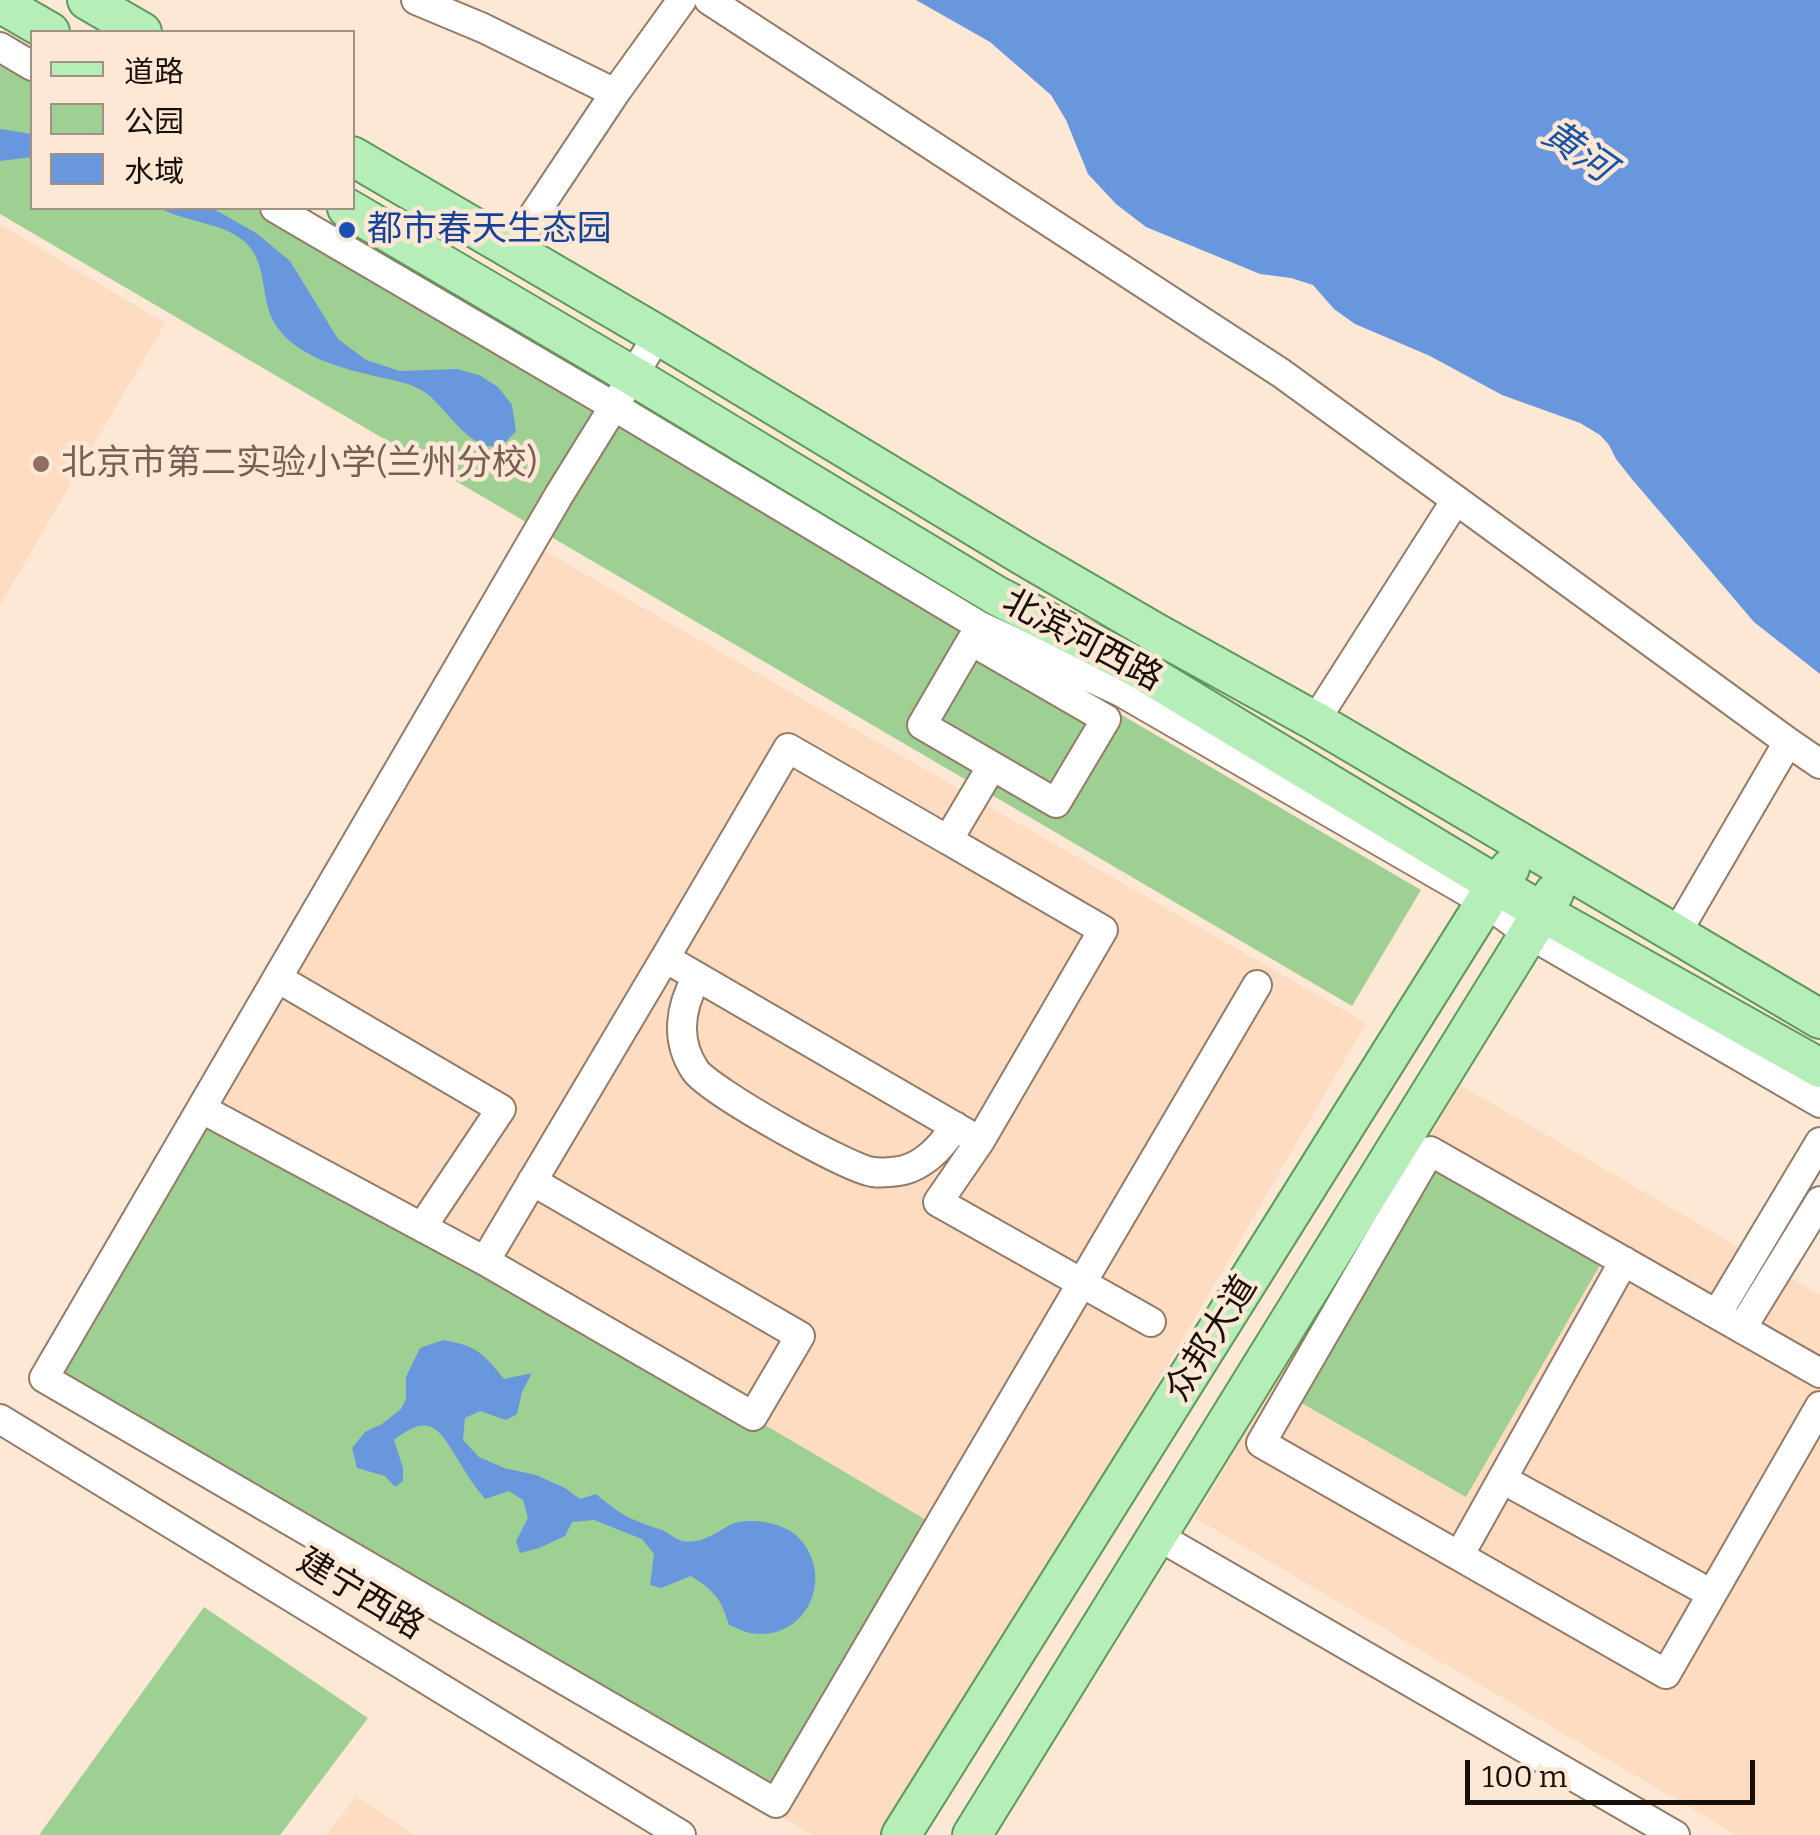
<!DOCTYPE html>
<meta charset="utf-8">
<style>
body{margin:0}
#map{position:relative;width:1820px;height:1835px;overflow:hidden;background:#fde8d6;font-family:Bitter,"Noto Sans SC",serif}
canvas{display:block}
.legend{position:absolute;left:30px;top:30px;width:325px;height:180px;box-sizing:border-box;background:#fde8d6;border:2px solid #a19184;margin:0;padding:12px 18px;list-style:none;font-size:30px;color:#180f08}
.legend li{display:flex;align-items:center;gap:20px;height:50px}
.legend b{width:50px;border:2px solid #a19184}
.scale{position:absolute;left:1465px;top:1760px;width:290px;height:45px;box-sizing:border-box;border:5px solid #180f08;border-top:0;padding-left:12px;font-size:30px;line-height:35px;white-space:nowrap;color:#180f08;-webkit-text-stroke:8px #fde8d6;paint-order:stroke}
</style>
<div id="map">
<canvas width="1820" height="1835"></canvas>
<ul class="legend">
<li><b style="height:12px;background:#b5eeb9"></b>道路</li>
<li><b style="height:28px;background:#9dd092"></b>公园</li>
<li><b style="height:28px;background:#6997dd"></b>水域</li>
</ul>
<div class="scale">100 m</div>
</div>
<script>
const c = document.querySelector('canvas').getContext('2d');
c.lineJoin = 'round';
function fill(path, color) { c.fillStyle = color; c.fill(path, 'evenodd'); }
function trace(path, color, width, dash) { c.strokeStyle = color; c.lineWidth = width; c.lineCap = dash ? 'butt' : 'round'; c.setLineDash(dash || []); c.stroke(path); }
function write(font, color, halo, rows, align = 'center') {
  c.font = font + ' Bitter,"Noto Sans SC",serif'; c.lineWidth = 9; c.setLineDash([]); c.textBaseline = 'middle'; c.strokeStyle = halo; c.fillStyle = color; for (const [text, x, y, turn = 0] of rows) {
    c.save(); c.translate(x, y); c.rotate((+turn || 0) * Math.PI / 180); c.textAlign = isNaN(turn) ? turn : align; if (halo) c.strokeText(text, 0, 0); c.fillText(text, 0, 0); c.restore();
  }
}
const built = new Path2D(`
 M0,224L165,323L0,605Z
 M529,542L1366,1023L895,1835H813L37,1390Z
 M1454,1081L1820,1295V1835H1737L1195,1518Z
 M356,1796L414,1835H326Z`);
const green = new Path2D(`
 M0,58L32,77V208H255L1421,890L1352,1006L0,214Z
 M202,1109L541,1293L938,1527L776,1803L44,1378Z
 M1432,1169L1600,1265L1466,1497L1298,1401Z
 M204,1607L368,1718L280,1835H39Z`);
const water = new Path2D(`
 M916,0H1820V674L1754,622L1631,478L1616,459L1609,445L1600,435L1580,423L1502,395L1430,356L1355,324L1334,309L1313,285L1291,278L1260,274L1146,227L1116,204L1088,174L1066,120L1051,95L990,42Z
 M0,129L32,134V157L0,161Z
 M160,208H212L256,233L290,261L338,339L366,360L400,371L457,369L479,375L498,387L512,405L516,431L503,445C498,445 492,447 487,446C462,439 444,405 423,391C410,383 393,380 379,377C344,369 299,358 277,327C259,302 269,263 245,242C223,222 187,223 160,208Z
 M443,1340C477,1346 482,1352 504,1379L532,1373L522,1392L517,1414L506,1420L480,1411L465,1418L463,1440L479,1457L504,1468L536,1475L565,1488L580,1499L596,1494C622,1516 629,1519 662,1530C669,1533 675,1539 682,1541C702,1545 716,1532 732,1524C749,1517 784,1523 797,1536C837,1575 807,1643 750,1633C743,1632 736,1627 729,1625C721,1598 714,1591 691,1576L661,1588L650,1585L654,1554L642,1539L594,1520L572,1522L565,1536L539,1548L520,1553L516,1541L528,1518L523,1500L509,1491L485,1499C474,1486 465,1472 457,1458C438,1426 428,1413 394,1440L403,1468V1481L395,1487L385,1476L357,1468L352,1448L365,1432L382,1424L401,1409L406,1399V1377L420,1348Z`);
const minor = new Path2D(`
 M416,0L483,28L615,93L511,249
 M709,0L1281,373L1456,500L1315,721
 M0,47L32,66
 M615,93L682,0
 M275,208L615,407L980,626L1121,692L1485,902L1527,933L1820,1103
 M658,335L559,495L44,1378L776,1803L1257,985
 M1456,500L1788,742L1676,934
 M971,641L1106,719L1056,803L922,725Z
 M1788,742L1820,764
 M948,840L1103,930L980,1141L665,958L788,748L948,840L992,766
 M697,977C680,1007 675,1040 695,1070C708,1090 848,1169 873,1172C881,1173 896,1172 904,1170C926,1164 943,1145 955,1126
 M279,979L501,1109L422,1227
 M202,1109L485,1261
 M980,1141L938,1202L1151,1322
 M532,1181L800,1336L753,1416L485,1261L665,958
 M1717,1314L1820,1142
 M1742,1328L1820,1201
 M1820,1373L1430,1151L1261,1443L1666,1674L1820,1406
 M0,1419L681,1835
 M1502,1479L1712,1594
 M1156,1535L1675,1835
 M1459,1556L1624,1261`);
const major = new Path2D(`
 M87,0L142,32
 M0,3L50,32
 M352,156L658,335L1022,555L1156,633L1315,721L1820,1019
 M347,208L633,376L997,596L1136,667L1540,911L1820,1068
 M901,1835L1496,885L1510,868
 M972,1835L1554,893`);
const markers = [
 [347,230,10,"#1a4fb4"],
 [41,464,10,"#8d6e63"]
];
const transitNames = [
 ["都市春天生态园",367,230]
];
const educationNames = [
 ["北京市第二实验小学(兰州分校)",61,464]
];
const streetNames = [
 ["北滨河西路",1082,641,28],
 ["众邦大道",1212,1339,-58],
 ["建宁西路",360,1595,31]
];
const waterNames = [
 ["黄河",1577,152,35]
];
fill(built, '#fddcc1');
fill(green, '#9dd092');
fill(water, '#6997dd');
trace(minor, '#937b68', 32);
trace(major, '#5e985c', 42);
trace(minor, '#fff', 28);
trace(major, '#b5eeb9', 38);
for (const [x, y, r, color] of markers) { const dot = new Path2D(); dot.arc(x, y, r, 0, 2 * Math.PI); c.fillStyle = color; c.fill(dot); trace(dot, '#fde8d6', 4); }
write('35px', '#164399', '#fde8d6', transitNames, 'left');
write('35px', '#785e54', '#fde8d6', educationNames, 'left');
write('35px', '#180f08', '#fde8d6', streetNames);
write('italic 38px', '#1a53a6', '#fde8d6', waterNames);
</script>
